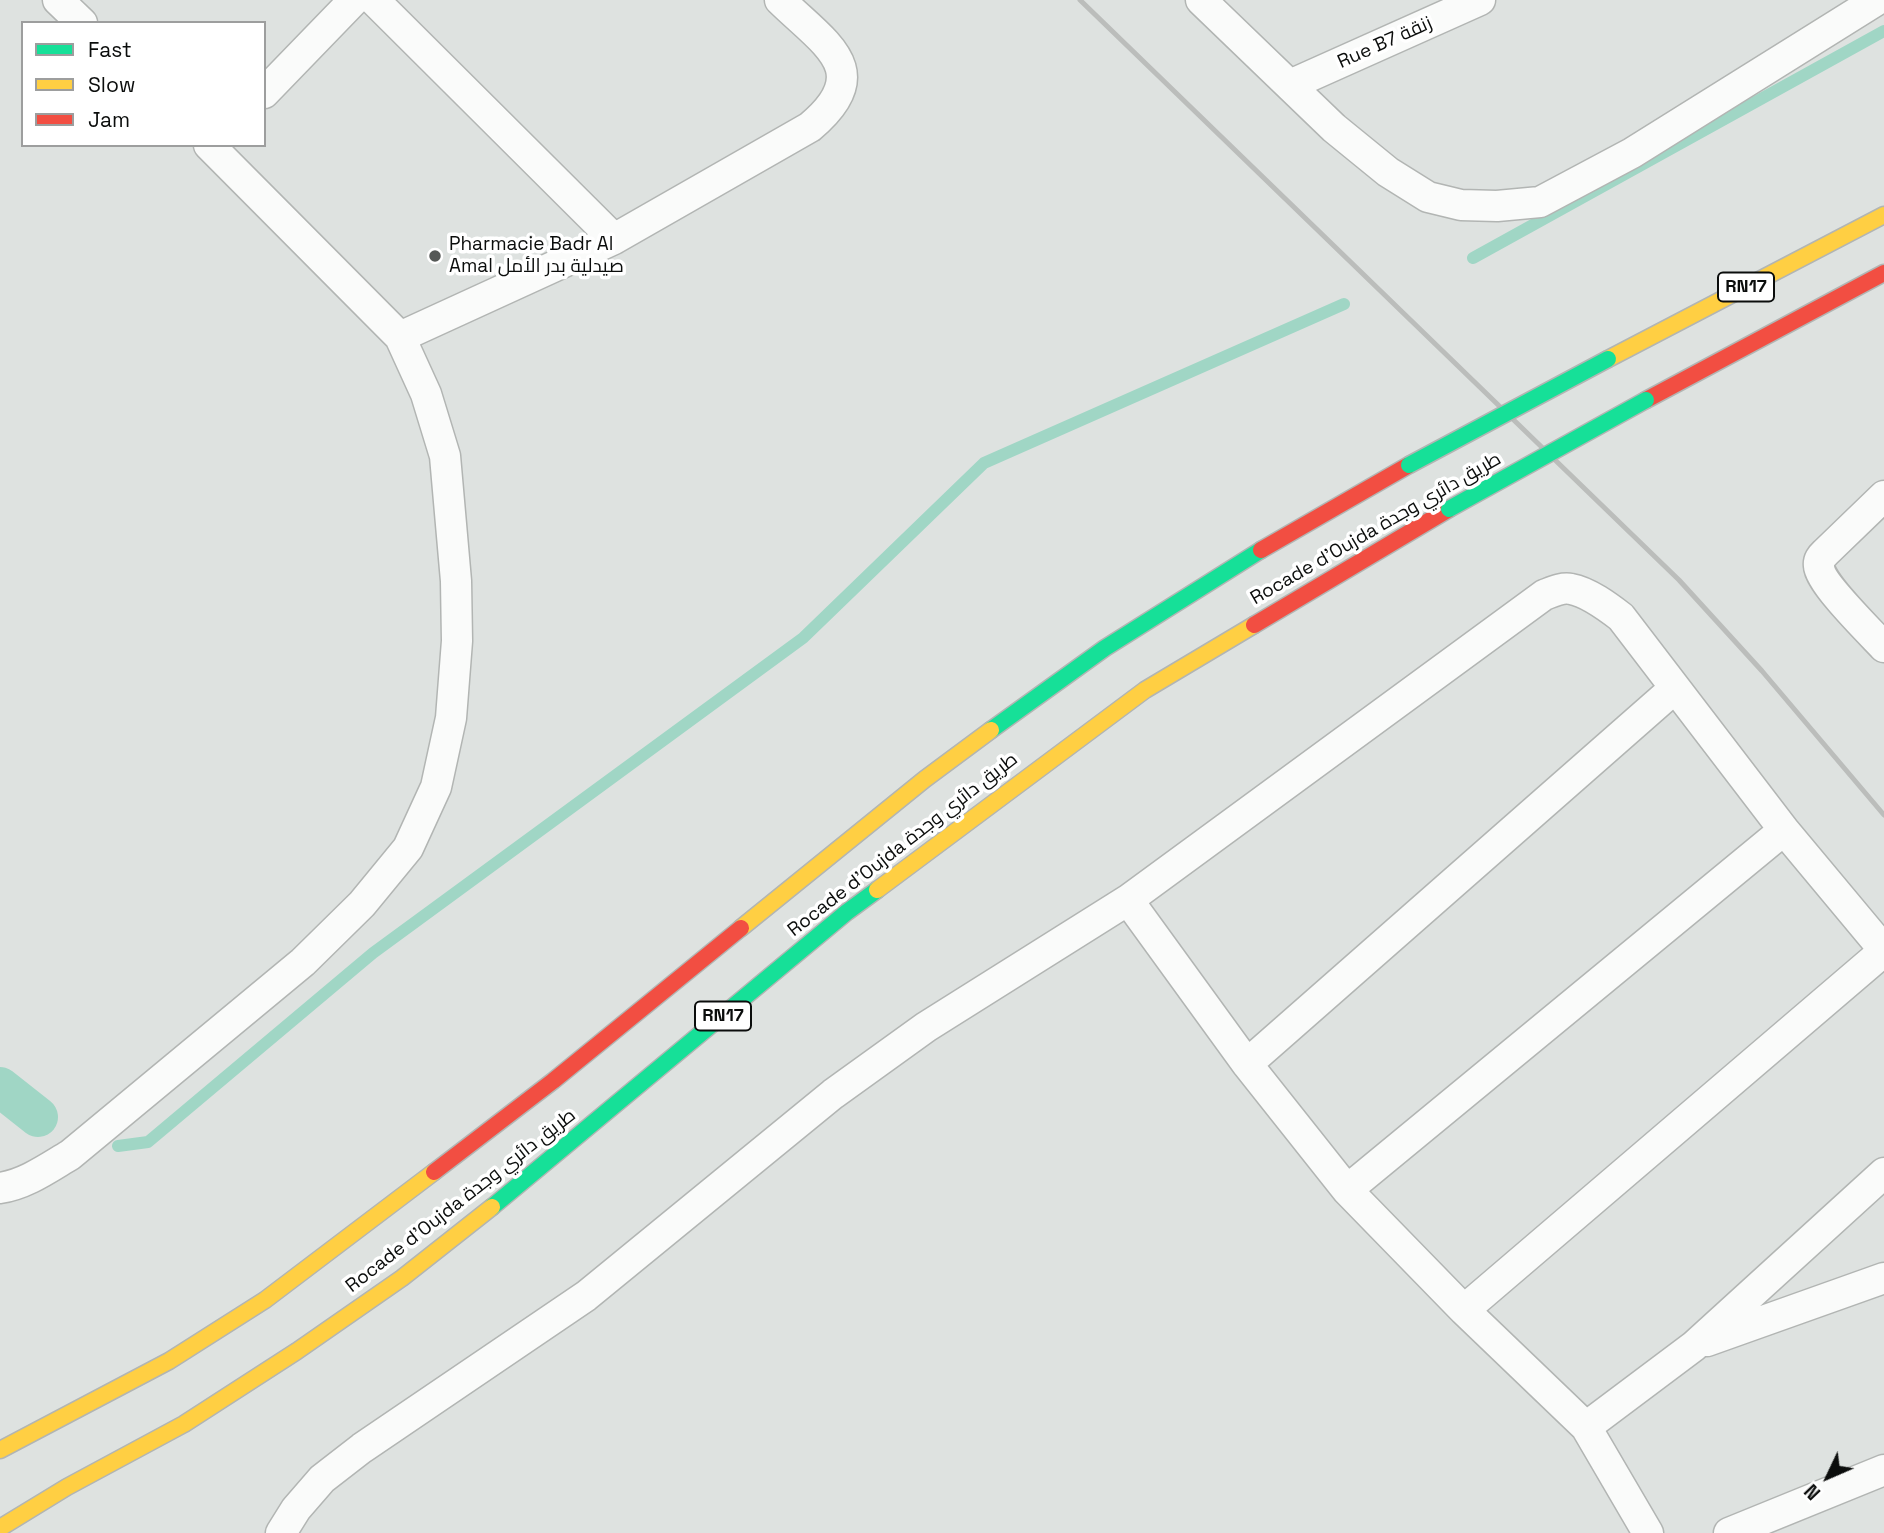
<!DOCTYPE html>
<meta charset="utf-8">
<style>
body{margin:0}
#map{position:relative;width:1884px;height:1533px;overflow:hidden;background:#dee2e0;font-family:"Space Grotesk",sans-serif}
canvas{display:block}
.legend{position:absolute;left:21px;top:21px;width:245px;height:126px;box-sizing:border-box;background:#fff;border:2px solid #9d9e9e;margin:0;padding:9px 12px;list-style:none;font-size:21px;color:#0b0d0c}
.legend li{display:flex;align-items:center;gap:14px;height:35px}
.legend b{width:35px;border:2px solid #9d9e9e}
.north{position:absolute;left:1793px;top:1442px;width:70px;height:70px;-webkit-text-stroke:5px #fff;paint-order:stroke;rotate:226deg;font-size:19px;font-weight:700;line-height:28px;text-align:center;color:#0b0d0c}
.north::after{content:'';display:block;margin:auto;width:24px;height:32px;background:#0b0d0c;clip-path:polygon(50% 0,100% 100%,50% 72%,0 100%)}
</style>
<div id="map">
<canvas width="1884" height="1533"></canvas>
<ul class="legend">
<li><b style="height:9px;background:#16e098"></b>Fast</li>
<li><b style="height:9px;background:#ffcf43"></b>Slow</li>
<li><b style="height:9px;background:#f24e42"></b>Jam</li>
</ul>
<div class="north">N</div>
</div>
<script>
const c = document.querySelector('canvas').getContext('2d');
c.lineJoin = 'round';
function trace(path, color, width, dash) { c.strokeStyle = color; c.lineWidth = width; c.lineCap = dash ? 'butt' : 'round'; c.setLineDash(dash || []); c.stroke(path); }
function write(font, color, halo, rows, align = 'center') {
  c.font = font + ' "Space Grotesk",Cairo,sans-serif'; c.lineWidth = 7; c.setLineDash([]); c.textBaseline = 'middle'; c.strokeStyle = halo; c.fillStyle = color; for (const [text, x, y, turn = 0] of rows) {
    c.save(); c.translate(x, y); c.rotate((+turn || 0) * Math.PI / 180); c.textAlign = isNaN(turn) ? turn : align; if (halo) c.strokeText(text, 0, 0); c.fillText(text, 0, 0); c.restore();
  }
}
const stream = new Path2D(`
 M1473,258L1884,31
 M118,1146L148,1142L373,953L803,638L984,463L1344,304`);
const canal = new Path2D(`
 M0,1087L38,1117`);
const street = new Path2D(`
 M58,0L82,23
 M374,0L614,239
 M1201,0L1334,128L1388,172L1428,197L1461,205L1497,206L1540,202L1632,153L1877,0
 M1290,85L1480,0
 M264,93L354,0
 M400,337L614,239L810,127C877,71 825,44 780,0
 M1884,496L1826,552C1822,556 1818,559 1819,566C1819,582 1871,633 1884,647
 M1128,900L1247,1064L1347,1190L1464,1310L1586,1427L1648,1533
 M1247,1064L1675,688
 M0,1188C26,1184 48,1168 70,1155L303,962L362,904L408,848L436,787L451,718L457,641L456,581L445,456L426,394L400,337L209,145
 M1347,1190L1784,830
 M1464,1310L1884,951
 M1707,1341L1884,1278
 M1586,1427L1694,1346L1884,1173
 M281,1533L296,1509L322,1479L362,1448L586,1296L833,1094L926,1027L1128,900L1544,595C1552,592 1562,587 1571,589C1588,592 1608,607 1621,617L1784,830L1884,950
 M1729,1533L1884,1470`);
const fast = new Path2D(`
 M991,730L1105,648L1261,550
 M492,1207L847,912L877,890`);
const slow = new Path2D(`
 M1608,359L1884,215
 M877,890L1145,690L1254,625
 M741,928L925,779L991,730
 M0,1450L169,1361L265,1300L434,1172
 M0,1528L67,1487L184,1424L297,1351L402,1278L492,1207`);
const jam = new Path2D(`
 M1646,400L1884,273
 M1261,550L1409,465
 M1254,625L1449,509
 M434,1172L553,1081L741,928`);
const rail = new Path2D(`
 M1080,0L1679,580L1762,671L1884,815`);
const fastBridge = new Path2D(`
 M1409,465L1608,359
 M1449,509L1646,400`);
const markers = [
 [435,256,7,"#555856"]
];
const shields = [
 [1746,287,56],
 [723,1016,56]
];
const shieldNames = [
 ["RN17",1746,287],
 ["RN17",723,1016]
];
const streetNames = [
 ["Rue B7 زنقة",1385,43,-24],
 ["Rocade d'Oujda طريق دائري وجدة",1376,529,-30],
 ["Rocade d'Oujda طريق دائري وجدة",903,845,-38],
 ["Rocade d'Oujda طريق دائري وجدة",461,1201,-38]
];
const poiNames = [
 ["Pharmacie Badr Al",449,245],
 ["Amal صيدلية بدر الأمل",449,267]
];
trace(stream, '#a0d6c5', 12);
trace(canal, '#a0d6c5', 40);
trace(street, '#b2b5b3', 33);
trace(fast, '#b2b5b3', 19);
trace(slow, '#b2b5b3', 19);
trace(jam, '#b2b5b3', 19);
trace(street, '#fafbfa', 30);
trace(fast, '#16e098', 16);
trace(slow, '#ffcf43', 16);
trace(jam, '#f24e42', 16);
trace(rail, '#bbbdbb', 5);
trace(fastBridge, '#b2b5b3', 19, []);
trace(fastBridge, '#16e098', 16);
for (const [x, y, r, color] of markers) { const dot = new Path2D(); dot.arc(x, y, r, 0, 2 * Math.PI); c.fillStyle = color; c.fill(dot); trace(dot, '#fff', 2.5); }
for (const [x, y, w] of shields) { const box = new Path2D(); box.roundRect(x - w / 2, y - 14.5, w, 29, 5); c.fillStyle = '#fff'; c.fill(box); trace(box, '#0b0d0c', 2); }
write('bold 18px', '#0b0d0c', null, shieldNames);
write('19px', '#0b0d0c', '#fff', streetNames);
write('19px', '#0b0d0c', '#fff', poiNames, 'left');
</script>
